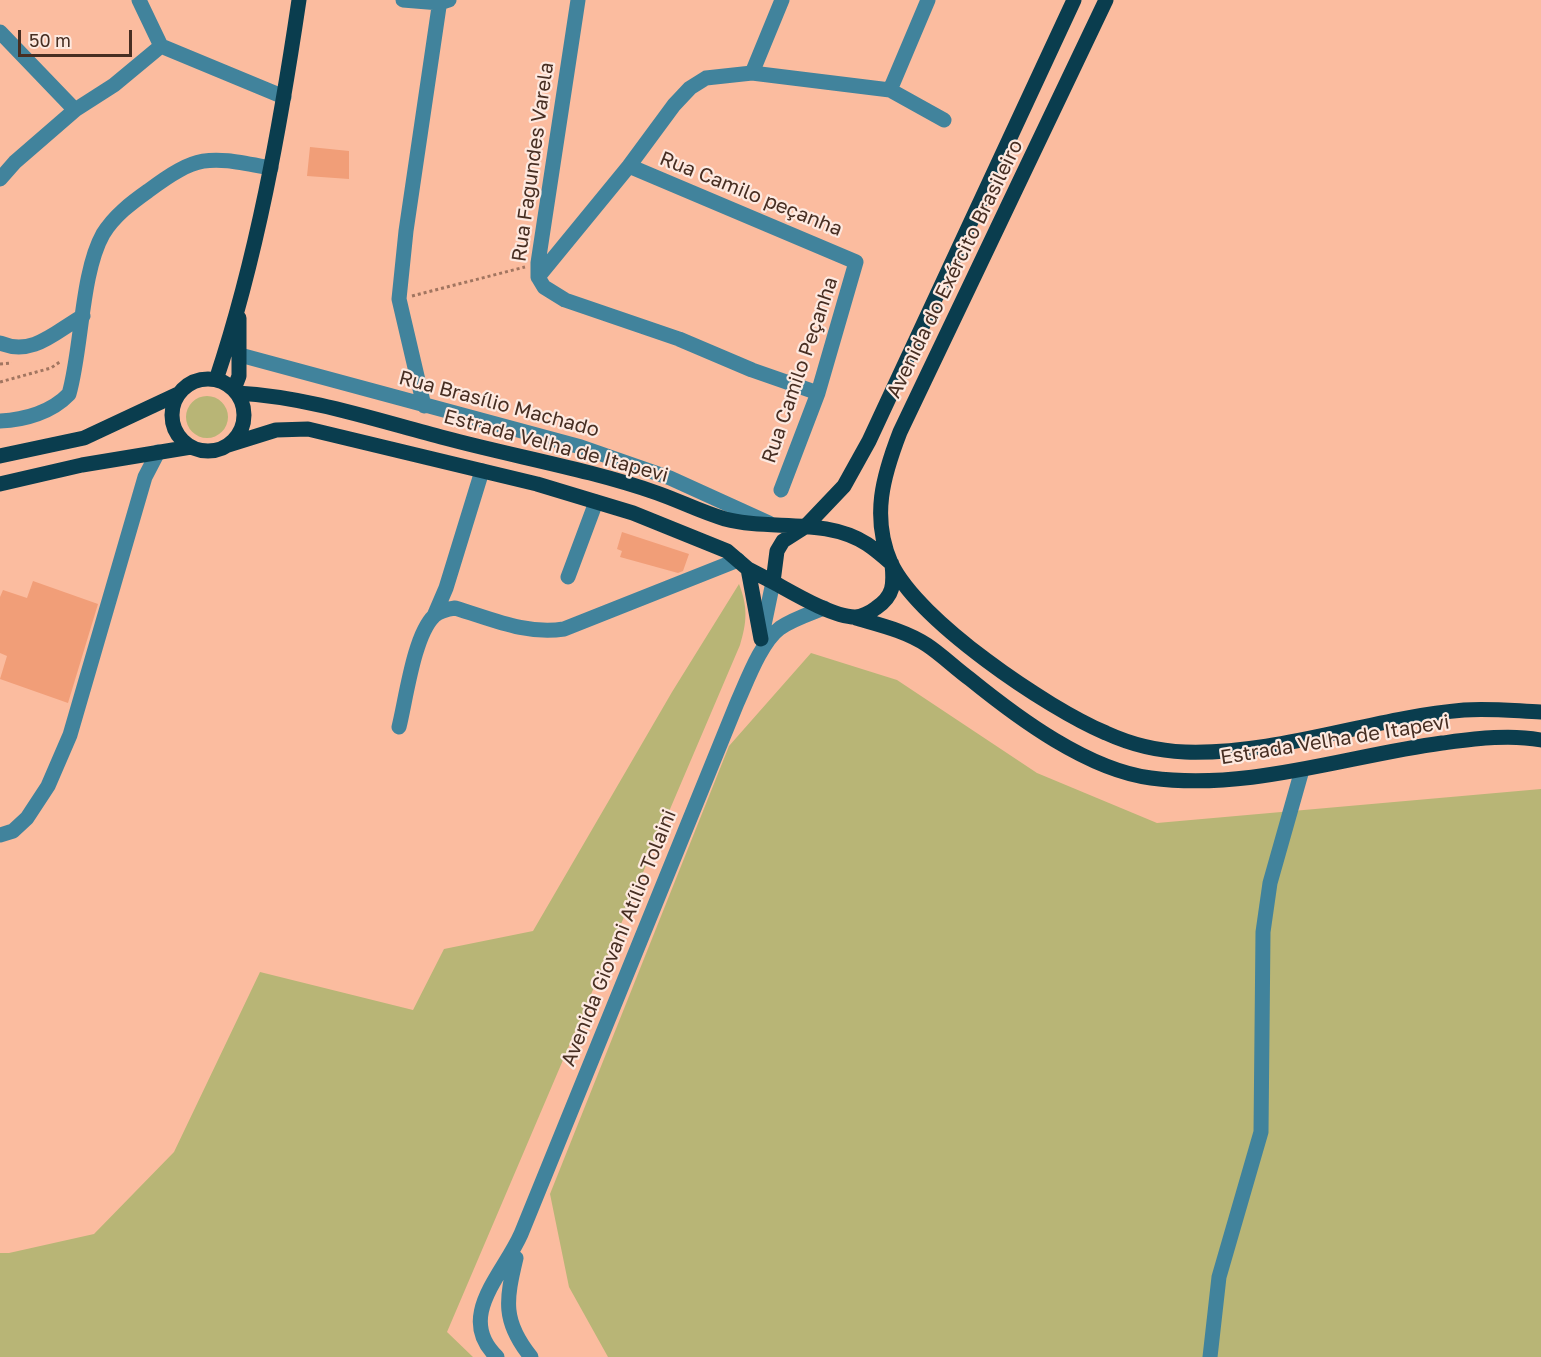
<!DOCTYPE html>
<meta charset="utf-8">
<style>
body{margin:0}
#map{position:relative;width:1541px;height:1357px;overflow:hidden;background:#fbbc9f;font-family:"Golos Text",sans-serif}
canvas{display:block}
.scale{position:absolute;left:18px;top:30px;width:114px;height:27px;box-sizing:border-box;border:3px solid #472e22;border-top:0;padding-left:8px;font-size:18px;line-height:21px;white-space:nowrap;color:#472e22;-webkit-text-stroke:4px #fde9e0;paint-order:stroke}
</style>
<div id="map">
<canvas width="1541" height="1357"></canvas>
<div class="scale">50 m</div>
</div>
<script>
const c = document.querySelector('canvas').getContext('2d');
c.lineJoin = 'round';
function fill(path, color) { c.fillStyle = color; c.fill(path, 'evenodd'); }
function trace(path, color, width, dash) { c.strokeStyle = color; c.lineWidth = width; c.lineCap = dash ? 'butt' : 'round'; c.setLineDash(dash || []); c.stroke(path); }
function write(font, color, halo, rows, align = 'center') {
  c.font = font + ' "Golos Text",sans-serif'; c.lineWidth = 4.5; c.setLineDash([]); c.textBaseline = 'middle'; c.strokeStyle = halo; c.fillStyle = color; for (const [text, x, y, turn = 0] of rows) {
    c.save(); c.translate(x, y); c.rotate((+turn || 0) * Math.PI / 180); c.textAlign = isNaN(turn) ? turn : align; if (halo) c.strokeText(text, 0, 0); c.fillText(text, 0, 0); c.restore();
  }
}
const green = new Path2D(`
 M186 417a21 21 0 1 1 42 0a21 21 0 1 1-42 0Z
 M739,584C748,607 747,622 740,645L447,1332L473,1357H0V1253H9L94,1234L174,1152L260,972L413,1010L444,949L533,931L672,692Z
 M811,653L897,680L1037,773L1157,823L1541,789V1357H608L569,1287L550,1194L729,746Z`);
const building = new Path2D(`
 M310,147L349,151V179L307,176Z
 M622,532L689,554L683,571L678,573L620,557L622,551L617,549Z
 M33,581L98,604L68,703L0,679L7,656L0,653V597L3,590L27,598Z`);
const path = new Path2D(`
 M412,296L525,267
 M0,364L12,363
 M0,382L51,368L61,361`);
const minor = new Path2D(`
 M139,0L161,46L284,97
 M403,0L440,3L449,0
 M578,0L538,263V277L544,287L565,300L679,339L752,370L818,393
 M0,32L75,110
 M752,73L782,0
 M890,90L928,0
 M629,166L856,262L818,393L781,490
 M0,179L15,162L75,110L114,85L161,46
 M538,277L629,166L674,105L690,88L706,78L752,73L890,90L944,120
 M0,343C33,357 56,331 83,316
 M240,355L581,447L670,478L769,523
 M424,406L399,299L406,231L440,0
 M0,421C25,420 52,412 69,394C82,349 81,273 103,234C114,216 131,203 148,191C200,152 210,157 271,168
 M568,577L596,502
 M434,616L446,588L482,471
 M762,635L773,582
 M399,727C406,699 414,635 434,616C439,611 448,609 455,608C492,619 526,635 564,629L738,560
 M0,835L13,831L27,818L48,786L70,735L145,477L158,452
 M516,1258C506,1300 502,1321 531,1357
 M497,1357C455,1317 503,1275 521,1234L737,703C747,681 761,642 780,628C793,619 809,614 824,608
 M1210,1357L1219,1277L1261,1132L1263,932L1270,883L1302,770`);
const major = new Path2D(`
 M1106,0L900,432C883,476 871,517 891,563C918,621 1047,708 1106,733C1130,744 1159,751 1185,752C1280,755 1370,718 1464,710C1489,708 1516,711 1541,712
 M172 415a36 36 0 1 1 72 0a36 36 0 1 1-72 0Z
 M216,380C257,257 280,128 299,0
 M234,389L239,376V318
 M237,393C309,397 376,420 445,438C516,457 588,469 657,493C680,501 701,512 725,519C770,531 826,517 867,544C876,550 884,557 892,564C894,584 894,596 876,608C871,612 861,617 855,617C833,617 793,593 773,582L777,551L783,541L805,527L844,486L869,441L1074,0
 M228,445L276,430L308,429L537,484L633,513L727,551L748,569L773,582
 M0,456L84,438L178,394
 M0,484L82,465L191,447
 M748,569L761,639
 M856,618C880,625 906,631 927,645C942,655 955,668 970,679C1018,718 1088,770 1151,778C1249,791 1346,756 1442,743C1474,739 1509,734 1541,740`);
const streetNames = [
 ["Rua Fagundes Varela",533,162,-82],
 ["Rua Camilo peçanha",751,194,22],
 ["Avenida do Exército Brasileiro",955,269,-64],
 ["Rua Camilo Peçanha",800,370,-71],
 ["Rua Brasílio Machado",499,404,15],
 ["Estrada Velha de Itapevi",556,446,15],
 ["Estrada Velha de Itapevi",1335,740,-9],
 ["Avenida Giovani Atílio Tolaini",619,938,-68]
];
fill(green, '#b8b576');
fill(building, '#f19e78');
trace(path, '#a17560', 3, [3, 3]);
trace(minor, '#41839c', 15);
trace(major, '#0a3d4e', 15);
write('20px', '#472e22', '#fde9e0', streetNames);
</script>
